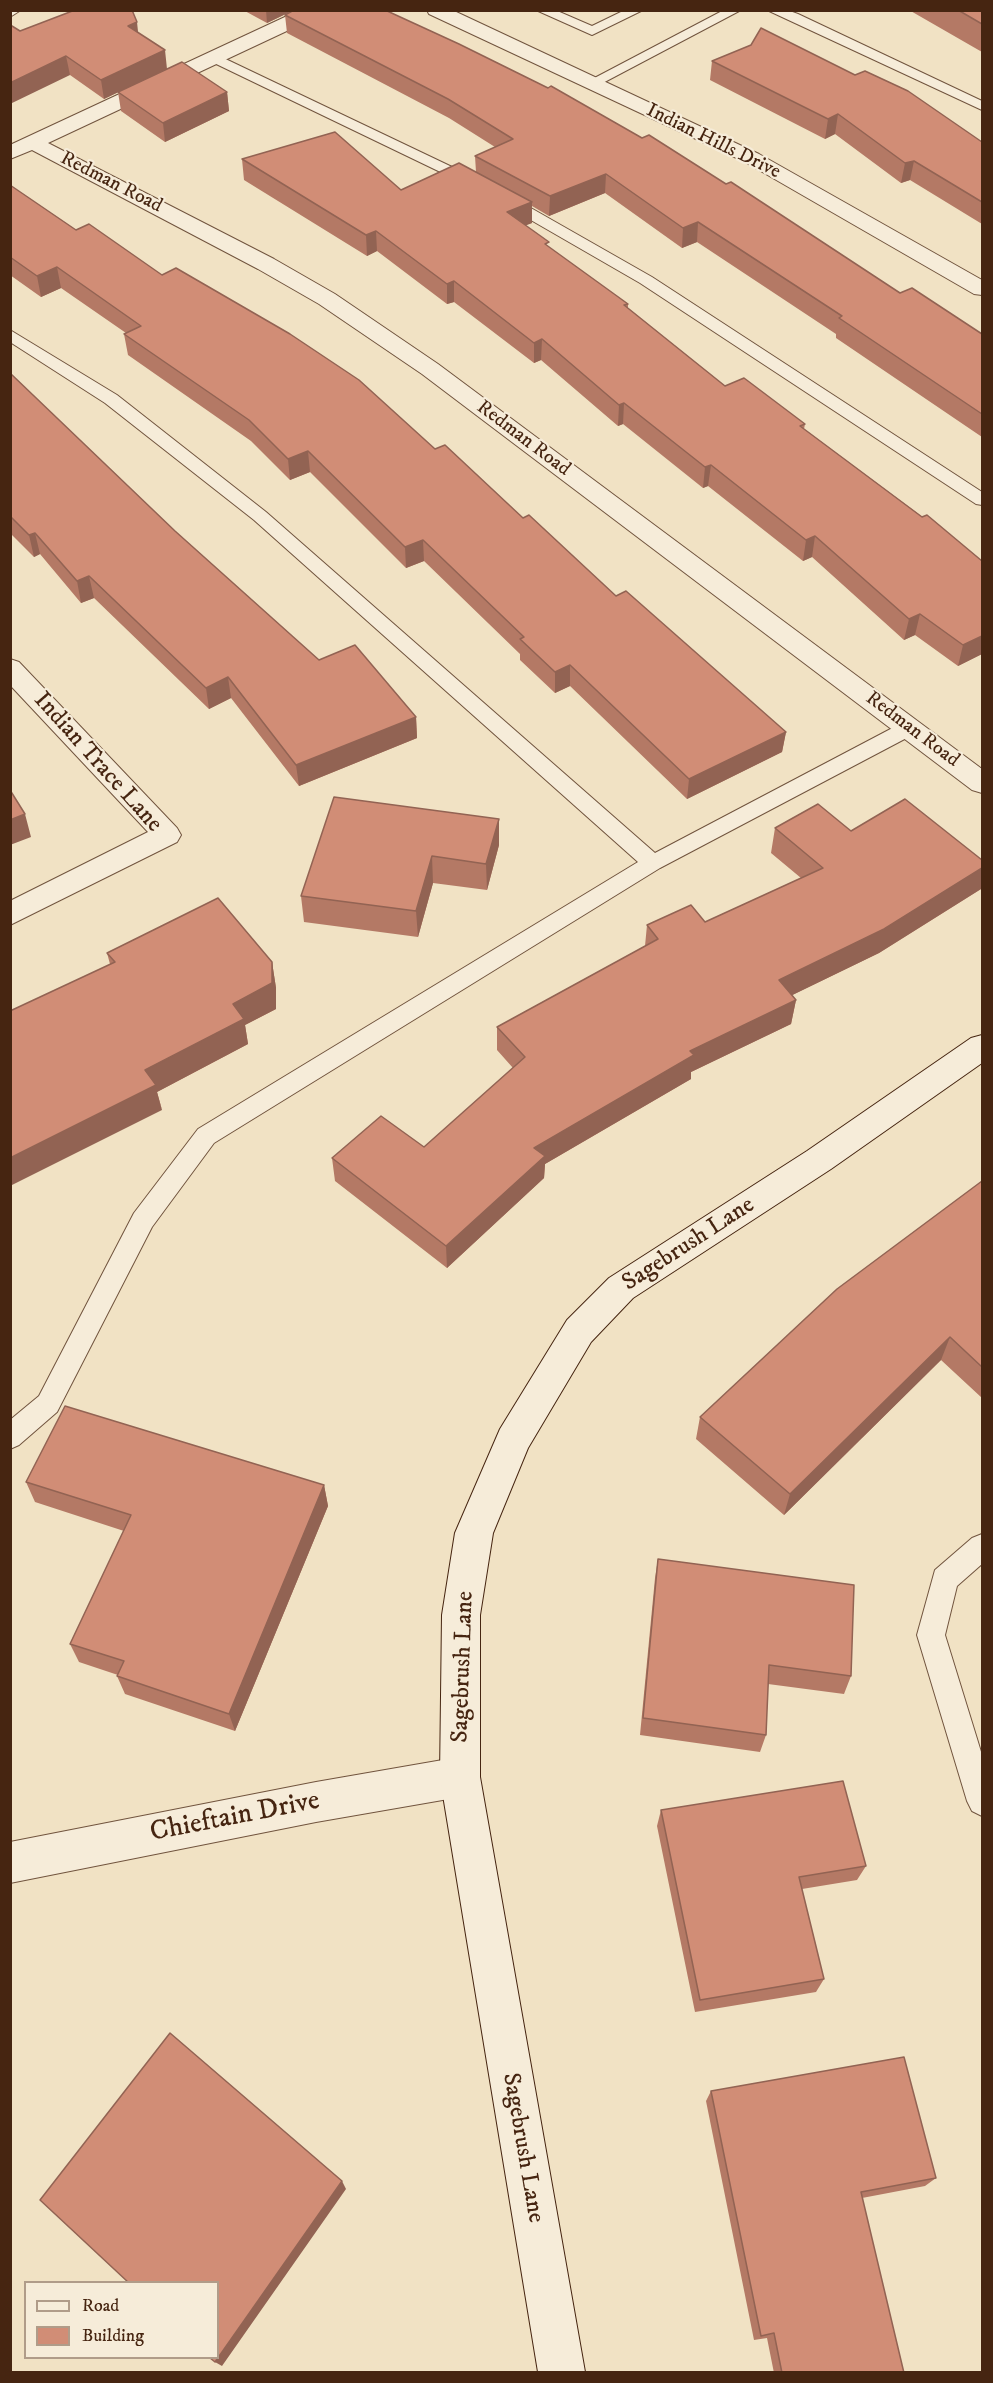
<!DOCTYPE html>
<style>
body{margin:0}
#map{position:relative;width:993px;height:2383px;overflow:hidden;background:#f1e2c4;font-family:"IM FELL DW Pica",serif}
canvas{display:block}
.frame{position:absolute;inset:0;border:12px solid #462511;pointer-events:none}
.legend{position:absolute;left:24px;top:2281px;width:195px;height:78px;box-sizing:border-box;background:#f6ecd9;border:2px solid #b09c89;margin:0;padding:8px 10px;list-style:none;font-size:18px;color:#462511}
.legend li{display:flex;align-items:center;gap:12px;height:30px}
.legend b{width:30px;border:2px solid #b09c89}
</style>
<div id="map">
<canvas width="993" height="2383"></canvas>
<div class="frame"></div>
<ul class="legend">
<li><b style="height:8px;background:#f6ecd9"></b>Road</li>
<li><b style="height:16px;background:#d18d76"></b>Building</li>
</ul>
</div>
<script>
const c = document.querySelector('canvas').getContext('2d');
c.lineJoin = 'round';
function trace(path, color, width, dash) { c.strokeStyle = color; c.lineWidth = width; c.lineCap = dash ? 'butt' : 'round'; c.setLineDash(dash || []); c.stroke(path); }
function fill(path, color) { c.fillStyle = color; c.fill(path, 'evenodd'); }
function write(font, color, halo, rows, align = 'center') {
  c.font = font + ' "IM FELL DW Pica",serif'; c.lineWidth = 4.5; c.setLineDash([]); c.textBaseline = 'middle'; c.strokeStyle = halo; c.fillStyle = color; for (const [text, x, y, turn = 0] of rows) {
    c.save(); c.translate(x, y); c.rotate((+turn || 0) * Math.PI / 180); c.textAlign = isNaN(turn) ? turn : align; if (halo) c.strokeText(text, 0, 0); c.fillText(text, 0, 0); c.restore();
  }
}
const lane = new Path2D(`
 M10,10H21L10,17Z
 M536,10H555L592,26L625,10H643L592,35Z
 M724,10H741L597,86L592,87L585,83Z
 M767,10H787L798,14L982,101V110Z
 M215,54L494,187L652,277L982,492V505L976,504L640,283L484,193L210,61L208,58Z
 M10,330L117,395L266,512L655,853L902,723L909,721L916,723L919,728L916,733L660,868L214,1143L152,1227L57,1412L19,1445L10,1449V1420L39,1396L134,1213L198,1129L638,862L254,520L105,403L10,342Z
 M982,1534V1564L957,1586L945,1635L982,1755V1816L972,1811L967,1801L917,1635L935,1570L972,1538Z`);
const street = new Path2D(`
 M300,10H325L323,14L48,143L274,259L335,294L438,364L982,769V793L972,790L422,374L319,304L258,269L32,150L10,159V145Z
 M427,10H452L759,154L982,280V295L974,294L745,162L429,14Z
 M10,659L19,662L177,828L181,835L177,842L10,925V901L148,832L10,685Z
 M460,1757L474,1763L480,1777L474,1791L460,1797L316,1822L10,1883V1842L316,1782Z`);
const secondary = new Path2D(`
 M982,1035V1063L831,1169L633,1298L591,1342L528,1448L493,1533L480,1615V1777L585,2372H538L440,1777L442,1615L455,1533L500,1429L567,1320L609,1278L807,1151L971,1038Z`);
const wall = new Path2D(`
 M243,10H294L267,23Z
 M909,10H982V52Z
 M285,15L900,293L982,334V437L836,338V334L697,242L682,248L605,193L549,216L532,206V223L525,225L549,247L628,304V308L725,386L805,424L804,429L982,561V654L958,666L915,635L904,640L812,557L803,561L708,486L703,488L623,424L618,426L541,360L534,363L454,302L447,304L377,251L367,256L244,180L242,159L401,190L476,172L475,156L495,147L449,118L287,33Z
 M20,31L138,33L167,69L227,92L229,111L165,142L121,111L118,92L104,99L70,75Z
 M712,61L982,142V224L910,180L901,183L835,134L825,139L710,80Z
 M10,185L76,230L162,275L435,449L523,518L616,596L786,732L782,752L687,799L570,686L555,693L520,660V654L424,561L406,568L310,472L290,480L251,441L128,355L124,334L126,333L61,288L41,297L10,275Z
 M10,373L175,531L319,660L416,717L417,738L299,786L231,698L209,709L94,598L81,603L40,554L34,557L10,533Z
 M499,819V845L487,890L433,883L418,937L304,922L301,896Z
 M775,828L851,831L982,860V883L981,889L879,953L792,995L796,1000L791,1024L691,1072V1079L545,1164L544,1178L447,1268L335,1181L332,1158L424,1147L513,1068L497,1050V1027L645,946L647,925L705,922L801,878L771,853Z
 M107,953L272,962L276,988V1009L245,1025L248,1044L157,1092L162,1110L110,964Z
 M982,1181V1398L941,1360L784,1515L696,1439L700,1417Z
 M26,1482L324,1485L328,1506L235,1731L125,1694L117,1676L118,1675L79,1662L70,1644L124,1531L35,1502Z
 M658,1559L851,1676L844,1694L768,1684L766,1735L760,1752L640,1735L655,1578Z
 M661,1810L866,1866L857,1880L802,1889L824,1979L816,1992L695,2012L657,1826Z
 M711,2091L936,2178L925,2186L862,2198L904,2373H774L767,2338L754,2340L706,2101Z`);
const shadedWall = new Path2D(`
 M266,10H294L267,23Z
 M137,22L139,41L128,26Z
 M165,50L167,69L104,99L101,80Z
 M66,56L70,75L10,104V83Z
 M227,92L229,111L165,142L163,123Z
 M838,114L835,134L825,139L828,119Z
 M914,161L910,180L901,183L905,163Z
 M606,174L605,193L549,216L550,196Z
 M532,202V223L507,233V212Z
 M698,222L697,242L682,248L683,228Z
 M376,231L377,251L367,256L366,235Z
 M57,267L61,288L41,297L37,276Z
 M454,281V302L447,304V284Z
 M542,339L541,360L534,363V343Z
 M624,403L623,424L618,426L619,405Z
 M308,451L310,472L290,480L288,459Z
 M711,465L708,486L703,488L705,467Z
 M35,533L40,554L34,557L29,535Z
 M815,536L812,557L803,561L806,540Z
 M423,540L424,561L406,568L405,547Z
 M89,576L94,598L81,603L77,581Z
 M920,614L915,635L904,640L909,619Z
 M982,636V654L958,666L963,645Z
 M570,665V686L555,693V672Z
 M228,677L231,698L209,709L206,688Z
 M416,717L417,738L299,786L296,765Z
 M786,732L782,752L687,799L689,779Z
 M25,814L31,837L10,845V820Z
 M499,819V845L487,890L486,864Z
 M432,856L433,883L418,937L416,911Z
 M982,868V883L981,889L879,953L774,1004L779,980Z
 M272,962L276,988V1009L245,1025L248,1044L157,1092L162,1110L10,1186V1158L145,1070Z
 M796,1000L791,1024L691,1072V1079L545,1164L544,1178L447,1268L446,1246L534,1148L690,1051Z
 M950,1337L941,1360L784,1515L790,1494Z
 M324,1485L328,1506L235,1731L229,1714Z
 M10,1609L11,1611L12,1748L10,1746Z
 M342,2181L346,2189L222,2366L215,2362Z`);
const building = new Path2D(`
 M75,10H132L137,22L128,26L165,50L101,80L66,56L10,83V26H12L20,31Z
 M294,10H385L459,44L548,88L551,86L642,138L649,135L726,184L731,182L900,293L912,288L982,334V414L839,318L842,316L698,222L683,228L606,174L550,196L475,156L513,139L448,99L285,15Z
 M958,10H982V24Z
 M761,28L855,75L865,71L908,91L982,142V202L914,161L905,163L838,114L828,119L712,61L751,45Z
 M182,62L227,92L163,123L118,92Z
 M335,132L401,190L459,163L532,202L507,212L549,242L545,244L628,304L624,305L725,386L744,378L805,424L800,426L922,517L927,515L982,561V636L963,645L920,614L909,619L815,536L806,540L711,465L705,467L624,403L619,405L542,339L534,343L454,281L447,284L376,231L366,235L242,159Z
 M10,185L76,230L89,224L162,275L176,268L290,334L359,380L435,449L445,445L523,518L529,515L616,596L626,591L786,732L689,779L570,665L555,672L520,639L524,637L423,540L405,547L308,451L288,459L249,420L124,334L141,326L57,267L37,276L10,257Z
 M10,373L175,531L319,660L355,645L416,717L296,765L228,677L206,688L89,576L77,581L35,533L29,535L10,516Z
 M10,790L25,814L10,820Z
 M334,797L499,819L486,864L432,856L416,911L301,896Z
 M905,799L982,860V868L884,929L779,980L796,1000L690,1051L694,1055L534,1148L545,1156L446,1246L332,1158L381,1116L424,1147L525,1057L497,1027L658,939L647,925L691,905L705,922L823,868L775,828L818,804L851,831Z
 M218,898L272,962V983L233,1004L244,1019L145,1070L156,1085L10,1158V1011L115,962L107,953Z
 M982,1181V1367L950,1337L790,1494L700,1417L837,1289Z
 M65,1406L324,1485L229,1714L117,1676L124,1661L70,1644L131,1515L26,1482Z
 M658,1559L854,1585L851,1676L769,1665L766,1735L643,1718Z
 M843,1781L866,1866L799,1877L824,1979L700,2000L661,1810Z
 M170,2033L342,2181L215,2362L210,2358H218V2283H129L40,2200Z
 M904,2057L936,2178L861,2192L904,2373H782L774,2333L761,2336L711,2091Z`);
const farStreetnames = [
 ["Indian Hills Drive",713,142,26],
 ["Redman Road",111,183,27],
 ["Redman Road",523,439,37],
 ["Redman Road",912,730,37]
];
const streetNames = [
 ["Indian Trace Lane",97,763,48],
 ["Sagebrush Lane",689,1245,-33],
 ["Sagebrush Lane",464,1667,-88],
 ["Sagebrush Lane",522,2148,80]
];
const nearStreetnames = [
 ["Chieftain Drive",235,1818,-11]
];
trace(lane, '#71543e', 2);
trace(street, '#71543e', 2);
trace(secondary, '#462511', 2);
fill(lane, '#f6ecd9');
fill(street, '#f6ecd9');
fill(secondary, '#f6ecd9');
fill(wall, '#b47965');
fill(shadedWall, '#926353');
fill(building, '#d18d76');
trace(building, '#926353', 1.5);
write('20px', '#462511', '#f6ecd9', farStreetnames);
write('24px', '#462511', '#f6ecd9', streetNames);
write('28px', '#462511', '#f6ecd9', nearStreetnames);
</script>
